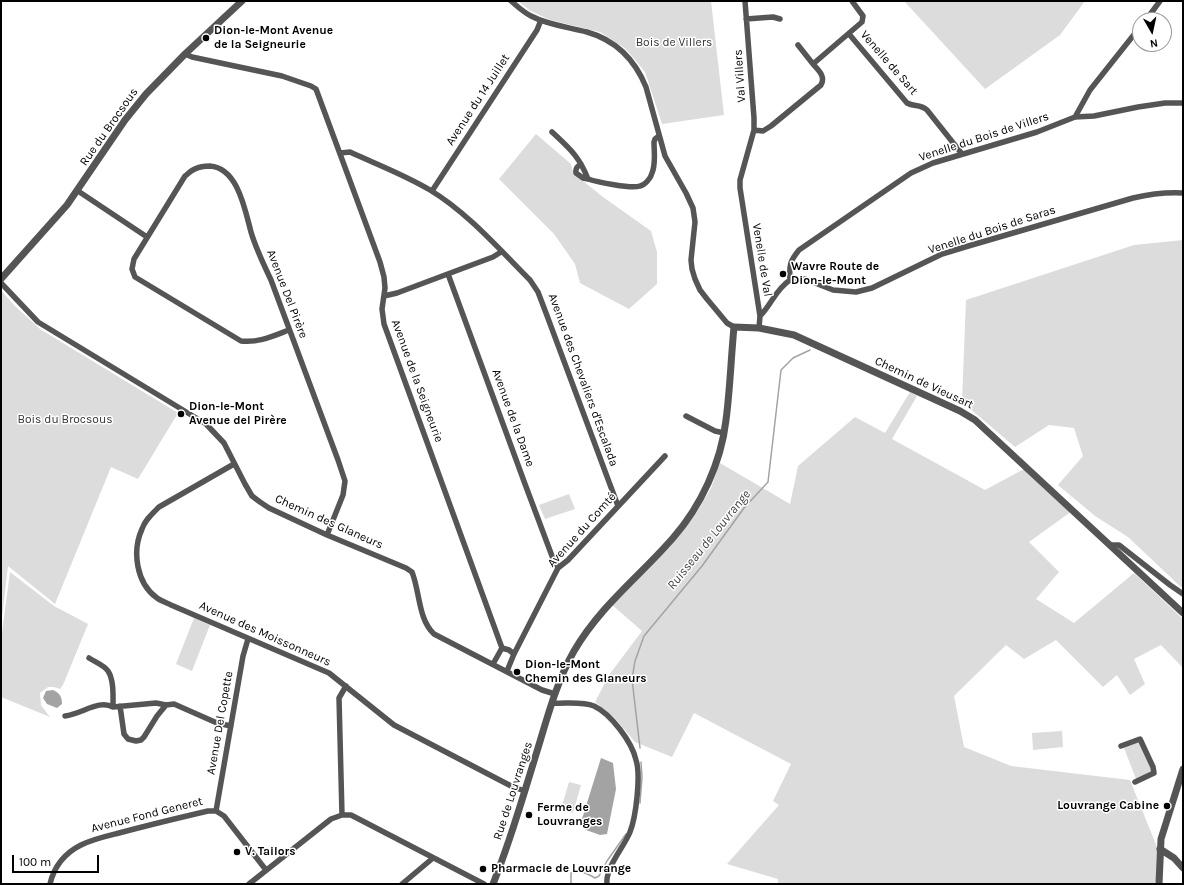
<!DOCTYPE html>
<meta charset="utf-8">
<style>
body{margin:0}
#map{position:relative;width:1184px;height:885px;overflow:hidden;background:#fff;font-family:Karla,sans-serif}
canvas{display:block}
.frame{position:absolute;inset:0;border:2px solid #000;pointer-events:none}
.north{position:absolute;left:1132px;top:12px;width:40px;height:40px;box-sizing:border-box;background:#fff;border:1px solid #999;border-radius:50%;rotate:171deg;font-size:11px;font-weight:700;line-height:16px;text-align:center;color:#000}
.north::after{content:'';display:block;margin:auto;width:14px;height:18px;background:#000;clip-path:polygon(50% 0,100% 100%,50% 72%,0 100%)}
.scale{position:absolute;left:12px;top:855px;width:87px;height:18px;box-sizing:border-box;border:2px solid #000;border-top:0;padding-left:5px;font-size:12px;line-height:14px;white-space:nowrap;color:#000;-webkit-text-stroke:3px #fff;paint-order:stroke}
</style>
<div id="map">
<canvas width="1184" height="885"></canvas>
<div class="frame"></div>
<div class="north">N</div>
<div class="scale">100 m</div>
</div>
<script>
const c = document.querySelector('canvas').getContext('2d');
c.lineJoin = 'round';
function fill(path, color) { c.fillStyle = color; c.fill(path, 'evenodd'); }
function trace(path, color, width, dash) { c.strokeStyle = color; c.lineWidth = width; c.lineCap = dash ? 'butt' : 'round'; c.setLineDash(dash || []); c.stroke(path); }
function write(font, color, halo, rows, align = 'center') {
  c.font = font + ' Karla,sans-serif'; c.lineWidth = 3; c.setLineDash([]); c.textBaseline = 'middle'; c.strokeStyle = halo; c.fillStyle = color; for (const [text, x, y, turn = 0] of rows) {
    c.save(); c.translate(x, y); c.rotate((+turn || 0) * Math.PI / 180); c.textAlign = isNaN(turn) ? turn : align; if (halo) c.strokeText(text, 0, 0); c.fillText(text, 0, 0); c.restore();
  }
}
const green = new Path2D(`
 M518,1H711L724,115L662,124L645,72L626,49L600,32L550,20L529,10Z
 M904,1H1085L1060,35L985,89Z
 M536,134L571,164L573,173L603,197L651,231L657,252V284L629,309L580,283L575,264L554,234L499,179Z
 M1183,240V589L1128,537L1095,516L1058,485L1083,456L1074,428L1049,425L1015,447L962,402L966,300L1134,245Z
 M1,290L14,305L40,329L178,413L138,479L111,467L55,604L8,566L1,626Z
 M910,392L917,396L892,439L985,490L1024,469L1072,511L1029,542L1059,572L1036,599L1074,623L1134,573L1183,619V667H1182L1161,645L1134,659L1145,684L1130,695L1117,675L1103,687L1056,640L1024,659L1006,645L954,696L964,747L1011,766L1130,780L1157,847V882L1150,884H778V879L727,864L779,805L773,801L791,764L694,713L672,757L635,742L614,717L595,702L609,675L642,631L611,604L671,546L697,512L711,488L720,463L790,504L798,466L855,417L885,433Z
 M569,494L575,509L545,519L539,505Z
 M10,572L54,606L88,624L63,685L60,689L54,687H48L40,693L41,705L50,717L1,697V640Z
 M194,618L210,625L192,671L176,664Z
 M1062,731L1063,747L1033,750L1032,733Z
 M1139,741L1152,771L1138,779H1136L1124,748Z
 M569,782L581,785L573,813L561,809Z`);
const water = new Path2D(`
 M53,690C60,693 62,697 62,704L57,708L47,704L43,698L46,691Z
 M601,758L613,763L616,789L607,834L600,835L586,830L582,819Z`);
const stream = new Path2D(`
 M640,748L632,679L635,661L644,636L702,566L744,508L768,482L781,370L793,358L810,350
 M640,803L642,777L641,762
 M571,884V873C579,869 588,874 595,878L599,876L607,861L626,834`);
const minor = new Path2D(`
 M511,1C517,6 523,12 531,16C548,25 568,27 587,32C615,40 635,60 646,87L665,156L686,193L693,208L695,222L691,260L692,269L695,279L700,290L707,299L727,323L734,327
 M745,1L754,118V130L740,180V188L760,316L759,328
 M746,19L773,17L780,19
 M1146,20L1160,1
 M849,34L907,103C914,107 920,104 927,110L962,154
 M798,45L813,64
 M185,54L192,57L282,76L311,86L316,89L380,262L384,277L385,288L382,309L384,324L502,648L493,664
 M1075,117L1090,90L1140,27
 M754,130L763,131L771,126L821,85C826,76 818,70 813,64L862,22L863,16L852,1
 M552,132C570,149 579,156 588,179C597,182 631,189 640,186C645,185 651,178 652,173C656,164 654,152 654,142L655,139L659,136
 M340,153L350,152C376,164 405,175 430,190C468,213 499,249 530,280L538,292L546,313L618,506
 M581,164C578,166 575,168 576,173L583,178L588,179
 M78,191L147,237
 M432,191L537,30L541,20
 M448,274L525,484L552,556L558,568
 M790,280C789,265 790,261 799,250L911,173L933,163L1037,132L1075,117L1094,116L1138,107L1165,103H1183
 M790,280L805,279L833,290L856,292L872,288L942,254L965,247L1133,198C1150,194 1165,192 1183,193
 M1,283L38,322L206,424L224,443L245,484L252,496L260,502L269,508L327,535L406,568L412,572C420,592 418,619 434,634L542,690L555,694
 M384,296L397,293L493,257L501,252
 M760,316C771,305 776,289 790,280
 M289,330C273,336 259,343 241,341L135,277L132,269L134,259L185,176C188,174 191,170 195,169C199,167 205,166 210,166C238,168 245,210 251,232C256,249 264,265 271,280L338,460L345,481L343,495L327,535
 M686,416L715,431L724,433
 M234,464L159,507C152,514 145,520 142,529C132,551 136,583 157,598C161,601 167,603 171,605L329,673L394,725L513,787L525,791
 M1111,545H1119L1170,585L1183,594
 M502,648L509,650L514,654
 M89,658C95,662 104,665 108,671C114,680 113,696 113,707
 M507,671L514,654L558,568L568,560L665,456
 M552,703C565,704 581,701 594,706C611,714 632,742 636,760C641,775 636,817 630,832C624,847 605,868 607,884
 M120,706L124,734L128,739L136,741L141,740L144,737L157,716L166,705
 M65,716C82,714 99,699 113,707L156,703L166,705L174,704L217,723L231,726
 M1121,746L1140,739L1153,767L1154,773L1135,782
 M216,811L243,656L248,639
 M342,815L339,698L346,686
 M50,884C54,867 65,853 81,845C93,839 107,836 119,833C149,825 178,818 208,811H216L224,816L266,870
 M249,884L331,819L342,815H351L484,884
 M402,884L433,858`);
const tertiary = new Path2D(`
 M1,279L67,205L125,120L146,94L185,54L242,1
 M1160,849L1174,858L1183,868
 M493,884C511,840 524,793 538,748C548,715 557,681 574,651C601,605 639,577 673,538C701,506 721,463 726,420C730,390 731,358 734,327L759,328L794,335L960,411L975,420L1183,613
 M1159,884L1161,839L1183,769`);
const markers = [
 [206,38,4,"#000"],
 [783,274,4,"#000"],
 [181,414,4,"#000"],
 [517,672,4,"#000"],
 [1167,806,4,"#000"],
 [529,815,4,"#000"],
 [237,852,4,"#000"],
 [483,869,4,"#000"]
];
const poiNames = [
 ["Dion-le-Mont Avenue",214,31],
 ["de la Seigneurie",214,45],
 ["Wavre Route de",791,267],
 ["Dion-le-Mont",791,281],
 ["Dion-le-Mont",189,407],
 ["Avenue del Pirère",189,421],
 ["Dion-le-Mont",525,665],
 ["Chemin des Glaneurs",525,679],
 ["Louvrange Cabine",1159,806,"right"],
 ["Ferme de",537,808],
 ["Louvranges",537,822],
 ["V. Tailors",245,852],
 ["Pharmacie de Louvrange",491,869]
];
const parkNames = [
 ["Bois de Villers",674,43],
 ["Bois du Brocsous",65,420]
];
const streetNames = [
 ["Venelle de Sart",889,63,49],
 ["Val Villers",740,76,-94],
 ["Avenue du 14 Juillet",478,100,-57],
 ["Rue du Brocsous",109,127,-55],
 ["Venelle du Bois de Villers",984,137,-18],
 ["Venelle du Bois de Saras",992,230,-18],
 ["Venelle de Val",762,260,81],
 ["Avenue Del Pirère",287,294,69],
 ["Avenue des Chevaliers d'Escalada",583,380,70],
 ["Avenue de la Seigneurie",417,381,70],
 ["Chemin de Vieusart",924,383,25],
 ["Avenue de la Dame",513,418,70],
 ["Chemin des Glaneurs",329,522,24],
 ["Avenue du Comté",582,530,-48],
 ["Avenue des Moissonneurs",265,634,24],
 ["Avenue Del Copette",220,723,-80],
 ["Rue de Louvranges",513,791,-72],
 ["Avenue Fond Generet",147,815,-14]
];
const waterNames = [
 ["Ruisseau de Louvrange",709,540,-51]
];
fill(green, '#dcdcdc');
fill(water, '#a3a3a3');
trace(stream, '#a3a3a3', 1.5);
trace(minor, '#555', 5.5);
trace(tertiary, '#555', 7);
for (const [x, y, r, color] of markers) { const dot = new Path2D(); dot.arc(x, y, r, 0, 2 * Math.PI); c.fillStyle = color; c.fill(dot); trace(dot, '#fff', 1.5); }
write('bold 12px', '#000', '#fff', poiNames, 'left');
write('12px', '#333', '#fff', parkNames);
write('12px', '#000', '#fff', streetNames);
write('italic 13px', '#444', '#fff', waterNames);
</script>
